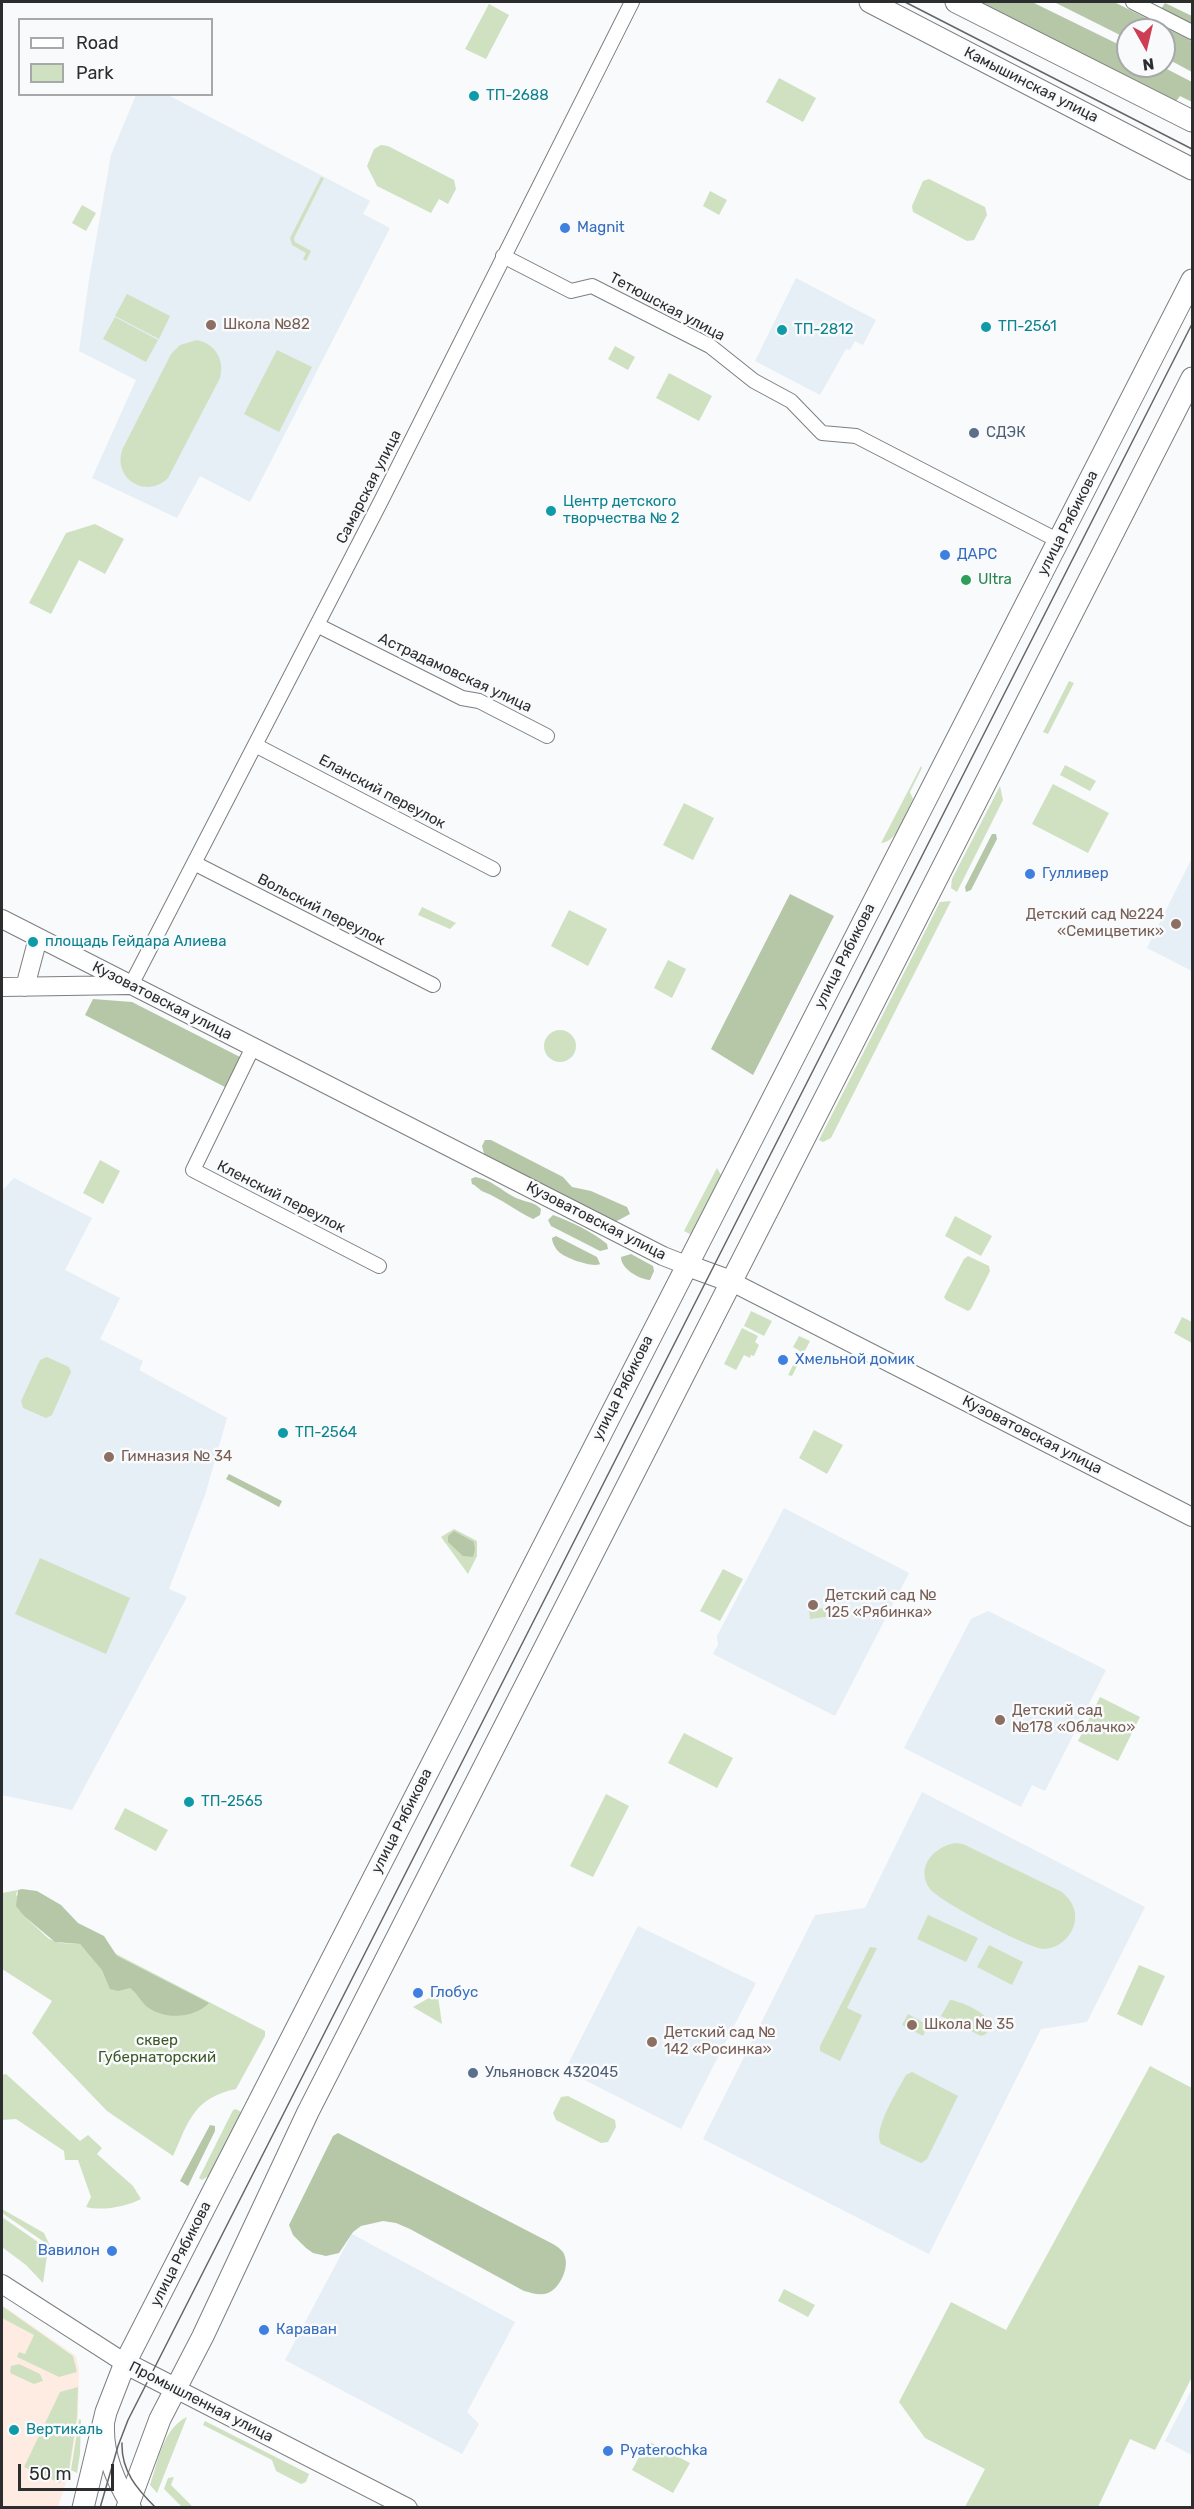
<!DOCTYPE html>
<meta charset="utf-8">
<style>
body{margin:0}
#map{position:relative;width:1194px;height:2509px;overflow:hidden;background:#f8fafc;font-family:Rubik,sans-serif}
canvas{display:block}
.frame{position:absolute;inset:0;border:3px solid #2c2d2e;pointer-events:none}
.legend{position:absolute;left:18px;top:18px;width:195px;height:78px;box-sizing:border-box;background:#f8fafc;border:2px solid #a6a8aa;margin:0;padding:8px 10px;list-style:none;font-size:18px;color:#2c2d2e}
.legend li{display:flex;align-items:center;gap:12px;height:30px}
.legend b{width:30px;border:2px solid #a6a8aa}
.north{position:absolute;left:1116px;top:18px;width:60px;height:60px;box-sizing:border-box;background:#f8fafc;border:2px solid #a6a8aa;border-radius:50%;rotate:172deg;font-size:16px;font-weight:700;line-height:24px;text-align:center;color:#2c2d2e}
.north::after{content:'';display:block;margin:auto;width:21px;height:27px;background:#cd3d53;clip-path:polygon(50% 0,100% 100%,50% 72%,0 100%)}
.scale{position:absolute;left:18px;top:2464px;width:96px;height:27px;box-sizing:border-box;border:3px solid #2c2d2e;border-top:0;padding-left:8px;font-size:18px;line-height:21px;white-space:nowrap;color:#2c2d2e;-webkit-text-stroke:4px #f8fafc;paint-order:stroke}
</style>
<div id="map">
<canvas width="1194" height="2509"></canvas>
<div class="frame"></div>
<ul class="legend">
<li><b style="height:8px;background:#fff"></b>Road</li>
<li><b style="height:16px;background:#d0e1c2"></b>Park</li>
</ul>
<div class="north">N</div>
<div class="scale">50 m</div>
</div>
<script>
const c = document.querySelector('canvas').getContext('2d');
c.lineJoin = 'round';
function fill(path, color) { c.fillStyle = color; c.fill(path, 'evenodd'); }
function trace(path, color, width, dash) { c.strokeStyle = color; c.lineWidth = width; c.lineCap = dash ? 'butt' : 'round'; c.setLineDash(dash || []); c.stroke(path); }
function write(font, color, halo, rows, align = 'center') {
  c.font = font + ' Rubik,sans-serif'; c.lineWidth = 5; c.setLineDash([]); c.textBaseline = 'middle'; c.strokeStyle = halo; c.fillStyle = color; for (const [text, x, y, turn = 0] of rows) {
    c.save(); c.translate(x, y); c.rotate((+turn || 0) * Math.PI / 180); c.textAlign = isNaN(turn) ? turn : align; if (halo) c.strokeText(text, 0, 0); c.fillText(text, 0, 0); c.restore();
  }
}
const commercial = new Path2D(`
 M2,2305L76,2356L79,2370L78,2417L70,2470L58,2507H2Z`);
const built = new Path2D(`
 M136,95H168L370,201L363,214L390,228L250,502L200,476L177,518L92,478L136,380L79,351L89,280L111,155Z
 M796,278L876,320L863,345L855,341L850,350L846,349L820,395L755,361Z
 M1192,858V971L1147,948Z
 M14,1178L92,1218L65,1270L120,1298L100,1339L143,1361L139,1370L227,1418L205,1495L169,1589L187,1597L72,1810L2,1795V1191Z
 M784,1508L909,1573L835,1716L713,1654L718,1645L717,1636Z
 M988,1611L1106,1670L1045,1791L1032,1785L1021,1807L904,1748L971,1619Z
 M922,1792L1145,1907L1087,2022L1041,2029L929,2254L703,2139L815,1915L865,1908Z
 M638,1926L756,1983L681,2129L565,2070Z
 M352,2234L515,2322L467,2412L479,2424L462,2454L285,2360Z
 M1192,2389V2455L1165,2441Z`);
const green = new Path2D(`
 M489,4L509,15L486,59L465,49Z
 M779,78L816,98L803,122L766,102Z
 M381,145L388,146L454,180L456,189L448,204L439,199L431,213L377,186L367,166L374,149Z
 M321,177L324,178L294,238L295,242L311,251L306,261L303,259L306,253L292,245L290,238Z
 M929,179L985,207L987,215L974,240L967,241L913,212L912,206L923,181Z
 M710,191L727,200L719,215L703,206Z
 M82,205L96,213L86,231L72,223Z
 M127,294L170,316L159,339L115,316Z
 M115,317L158,340L146,362L103,339Z
 M197,340C215,344 225,359 220,378L168,478C147,499 113,480 122,450L171,354L180,345Z
 M615,346L635,357L628,370L608,359Z
 M277,350L312,367L279,432L244,414Z
 M669,373L712,396L699,421L656,398Z
 M95,524L124,539L105,574L79,560L51,614L29,603L66,533Z
 M1069,681L1074,683L1048,734L1043,732Z
 M1065,765L1096,781L1090,791L1060,775Z
 M921,766L922,768L910,792L913,799C906,813 898,842 881,843Z
 M1053,784L1109,813L1088,853L1032,824Z
 M1000,786L1003,800L957,892L951,888L952,879Z
 M684,803L714,818L693,860L663,845Z
 M951,901L831,1138L823,1142L819,1140L940,902Z
 M422,907L456,923L450,929L418,915Z
 M569,910L607,929L588,966L551,946Z
 M668,960L686,969L672,998L654,988Z
 M544 1046a16 16 0 1 1 32 0a16 16 0 1 1-32 0Z
 M100,1160L120,1171L103,1204L83,1193Z
 M717,1168L722,1177L692,1235L684,1231Z
 M955,1216L992,1236L981,1256L945,1236Z
 M968,1256L989,1266L990,1271L971,1309L968,1311L946,1300L944,1297L964,1259Z
 M751,1311L772,1321L764,1336L744,1326Z
 M1182,1317L1192,1322V1343L1174,1333Z
 M742,1328L758,1336L755,1342L759,1345L754,1356L751,1355L750,1358L744,1355L736,1370L724,1364Z
 M799,1336L810,1341L792,1376L788,1375L800,1351L793,1347Z
 M47,1357L69,1367L71,1372L52,1415L46,1418L23,1408L21,1401L40,1360Z
 M814,1430L843,1445L827,1474L799,1458Z
 M454,1529L477,1541V1556L468,1574L441,1537Z
 M40,1558L130,1598L106,1654L15,1614Z
 M723,1569L743,1579L720,1621L700,1611Z
 M832,1607L833,1616L810,1619L809,1610Z
 M1100,1697L1140,1717L1118,1761L1078,1741Z
 M684,1733L733,1758L717,1788L668,1763Z
 M606,1794L629,1806L593,1877L570,1866Z
 M125,1808L168,1830L156,1851L114,1829Z
 M955,1843L963,1844L1062,1892C1072,1901 1078,1911 1074,1925C1070,1938 1059,1948 1044,1949C1029,1949 939,1901 930,1889C915,1868 933,1847 955,1843Z
 M18,1890L16,1894L24,1916L49,1939L60,1943L80,1944L85,1950L91,1941L265,2031V2036L236,2089C194,2098 189,2120 173,2156L107,2111L32,2033L52,2001L2,1969V1893Z
 M928,1915L978,1938L966,1962L917,1939Z
 M989,1945L1023,1962L1012,1985L977,1967Z
 M870,1947L877,1948L847,2008L862,2015L840,2061L820,2051V2046Z
 M1139,1965L1165,1976L1142,2026L1117,2014Z
 M434,1995L438,1996L442,2024L413,2007Z
 M950,2000C961,2001 987,2013 991,2024L986,2034L981,2036L941,2016Z
 M908,2014L928,2025L923,2036L902,2025Z
 M1150,2066L1192,2088V2377L1155,2450L1130,2439L1098,2507H965L985,2469L925,2438L899,2402L951,2302L1006,2330Z
 M912,2072L958,2096L927,2159L921,2163L881,2144C872,2130 898,2090 906,2075Z
 M6,2074L80,2141L88,2135L102,2148L97,2154L133,2186L141,2199C126,2207 102,2211 86,2207L91,2197L78,2160H65L64,2151L16,2119L2,2120V2075Z
 M568,2096L615,2120L616,2127L608,2142L601,2143L556,2120L553,2113L561,2097Z
 M236,2109L241,2112V2114L210,2175L202,2180L199,2178L233,2110Z
 M2,2209L44,2233L50,2246L2,2213Z
 M2,2217L48,2249L43,2283L26,2265L2,2247Z
 M784,2289L815,2305L808,2317L778,2301Z
 M2,2306L73,2356L77,2372L59,2377L17,2357L19,2352L25,2354L34,2335L2,2318Z
 M19,2364L40,2374L43,2381L34,2384L10,2373L11,2366Z
 M78,2387L77,2417L69,2470L68,2474L63,2473L60,2483L24,2467L60,2392Z
 M187,2417L157,2493L150,2485C158,2462 163,2428 187,2417Z
 M79,2419L81,2420L80,2454L77,2473L71,2470Z
 M205,2421L309,2474L306,2482L301,2484L276,2471L272,2460L203,2425Z
 M648,2441L690,2463L673,2493L632,2470Z
 M174,2477L171,2485L193,2507H182L164,2489L168,2478Z`);
const forest = new Path2D(`
 M978,2H1032L1128,49V66H1161L1192,82V102L1180,96L1174,104Z
 M1054,2H1114L1192,41V72L1164,57V30H1128V39Z
 M1165,3L1192,16V24L1161,9Z
 M992,834H996L997,839L971,890L966,892L965,887Z
 M790,894L834,916L753,1075L711,1049Z
 M93,999L132,1002L240,1057L225,1087L85,1015Z
 M485,1140H491L563,1177L572,1187L591,1191L627,1207L630,1214L615,1222L599,1216L581,1204L554,1197L485,1157L482,1146Z
 M475,1177C490,1179 501,1190 514,1197C523,1202 534,1201 541,1209L540,1215L533,1219C516,1211 500,1198 484,1192C479,1190 477,1186 472,1184L471,1179Z
 M553,1215C570,1221 593,1232 607,1244L608,1249L600,1251L551,1226L548,1220Z
 M556,1236L597,1257L600,1264C593,1268 564,1258 558,1251C555,1248 552,1242 552,1238Z
 M631,1254L653,1266L654,1271L650,1280C639,1279 621,1269 621,1257Z
 M229,1474L282,1501L279,1507L226,1479Z
 M454,1531L474,1542L475,1550L473,1557L463,1556L448,1542V1536Z
 M22,1889L37,1891L61,1905L78,1923L104,1936L117,1956L209,2003C194,2019 163,2020 146,2006C140,2000 137,1993 130,1988L118,1991L110,1989L102,1970L80,1944L55,1942L24,1916L16,1906L18,1890Z
 M210,2125L215,2126V2131L188,2186L180,2181Z
 M338,2133L553,2244C558,2247 564,2251 565,2257C569,2269 559,2289 548,2293C540,2296 532,2293 524,2291L410,2229L396,2223L383,2221L361,2226L353,2232L339,2253L326,2256L313,2253L306,2248L293,2235L289,2225L333,2136Z`);
const street = new Path2D(`
 M1133,2L1192,32
 M503,256L571,291L592,286L710,346L754,381L791,401L822,433L856,436L1059,541
 M317,625L462,698L479,701L547,736
 M255,745L493,869
 M194,863L433,985
 M131,985L381,501L632,2
 M253,1047L193,1170L379,1266`);
const secondary = new Path2D(`
 M2,919L663,1256L686,1265
 M2,987L129,985
 M25,987L38,938
 M730,1281L1192,1517
 M2,2284L125,2363
 M176,2389L408,2508
 M105,2426C104,2456 116,2483 132,2508`);
const primary = new Path2D(`
 M870,2L1192,169
 M956,2L1192,121
 M686,1265L730,1281
 M125,2363L176,2389
 M83,2508L106,2412L125,2363L1192,280
 M127,2508L160,2419L203,2336L308,2112L1192,378`);
const tram = new Path2D(`
 M905,2L1192,149
 M122,2443C121,2471 137,2489 156,2508
 M100,2508L118,2446L128,2420L1192,324`);
const markers = [
 [474,96,6,"#0f9aa8"],
 [565,228,6,"#3f7fe0"],
 [211,325,6,"#8d6e63"],
 [986,327,6,"#0f9aa8"],
 [782,330,6,"#0f9aa8"],
 [974,433,6,"#5c6f8a"],
 [551,511,6,"#0f9aa8"],
 [945,555,6,"#3f7fe0"],
 [966,580,6,"#2e9e5b"],
 [1030,874,6,"#3f7fe0"],
 [1176,924,6,"#8d6e63"],
 [33,942,6,"#0f9aa8"],
 [783,1360,6,"#3f7fe0"],
 [283,1433,6,"#0f9aa8"],
 [109,1457,6,"#8d6e63"],
 [813,1605,6,"#8d6e63"],
 [1000,1720,6,"#8d6e63"],
 [189,1802,6,"#0f9aa8"],
 [418,1993,6,"#3f7fe0"],
 [912,2025,6,"#8d6e63"],
 [652,2042,6,"#8d6e63"],
 [473,2073,6,"#5c6f8a"],
 [112,2251,6,"#3f7fe0"],
 [264,2330,6,"#3f7fe0"],
 [14,2430,6,"#0f9aa8"],
 [608,2451,6,"#3f7fe0"]
];
const streetNames = [
 ["Камышинская улица",1031,85,27],
 ["Тетюшская улица",667,307,28],
 ["Самарская улица",369,487,-63],
 ["улица Рябикова",1068,523,-63],
 ["Астрадамовская улица",455,673,25],
 ["Еланский переулок",382,792,28],
 ["Вольский переулок",321,910,27],
 ["улица Рябикова",845,956,-63],
 ["Кузоватовская улица",162,1001,27],
 ["Кленский переулок",281,1197,27],
 ["Кузоватовская улица",596,1221,27],
 ["улица Рябикова",623,1388,-63],
 ["Кузоватовская улица",1032,1435,27],
 ["улица Рябикова",402,1821,-63],
 ["улица Рябикова",181,2254,-63],
 ["Промышленная улица",201,2402,27]
];
const cultureNames = [
 ["ТП-2688",486,96],
 ["ТП-2561",998,327],
 ["ТП-2812",794,330],
 ["Центр детского",563,502],
 ["творчества № 2",563,519],
 ["площадь Гейдара Алиева",45,942],
 ["ТП-2564",295,1433],
 ["ТП-2565",201,1802],
 ["Вертикаль",26,2430]
];
const shopNames = [
 ["Magnit",577,228],
 ["ДАРС",957,555],
 ["Гулливер",1042,874],
 ["Хмельной домик",795,1360],
 ["Глобус",430,1993],
 ["Вавилон",100,2251,"right"],
 ["Караван",276,2330],
 ["Pyaterochka",620,2451]
];
const educationNames = [
 ["Школа №82",223,325],
 ["Детский сад №224",1164,915,"right"],
 ["«Семицветик»",1164,932,"right"],
 ["Гимназия № 34",121,1457],
 ["Детский сад №",825,1596],
 ["125 «Рябинка»",825,1613],
 ["Детский сад",1012,1711],
 ["№178 «Облачко»",1012,1728],
 ["Школа № 35",924,2025],
 ["Детский сад №",664,2033],
 ["142 «Росинка»",664,2050]
];
const serviceNames = [
 ["СДЭК",986,433],
 ["Ульяновск 432045",485,2073]
];
const leisureNames = [
 ["Ultra",978,580]
];
const parkNames = [
 ["сквер",157,2041],
 ["Губернаторский",157,2058]
];
fill(commercial, '#feece2');
fill(built, '#e6eef6');
fill(green, '#d0e1c2');
fill(forest, '#b5c7a7');
trace(street, '#7c7e80', 16);
trace(secondary, '#7c7e80', 20);
trace(primary, '#7c7e80', 23);
trace(street, '#fff', 14);
trace(secondary, '#fff', 18);
trace(primary, '#fff', 21);
trace(tram, '#636566', 1.5);
for (const [x, y, r, color] of markers) { const dot = new Path2D(); dot.arc(x, y, r, 0, 2 * Math.PI); c.fillStyle = color; c.fill(dot); trace(dot, '#f8fafc', 2); }
write('15px', '#2c2d2e', '#f8fafc', streetNames);
write('15px', '#0d838f', '#f8fafc', cultureNames, 'left');
write('15px', '#366cbe', '#f8fafc', shopNames, 'left');
write('15px', '#785e54', '#f8fafc', educationNames, 'left');
write('15px', '#4e5e75', '#f8fafc', serviceNames, 'left');
write('15px', '#27864d', '#f8fafc', leisureNames, 'left');
write('15px', '#3f5727', '#f8fafc', parkNames);
</script>
